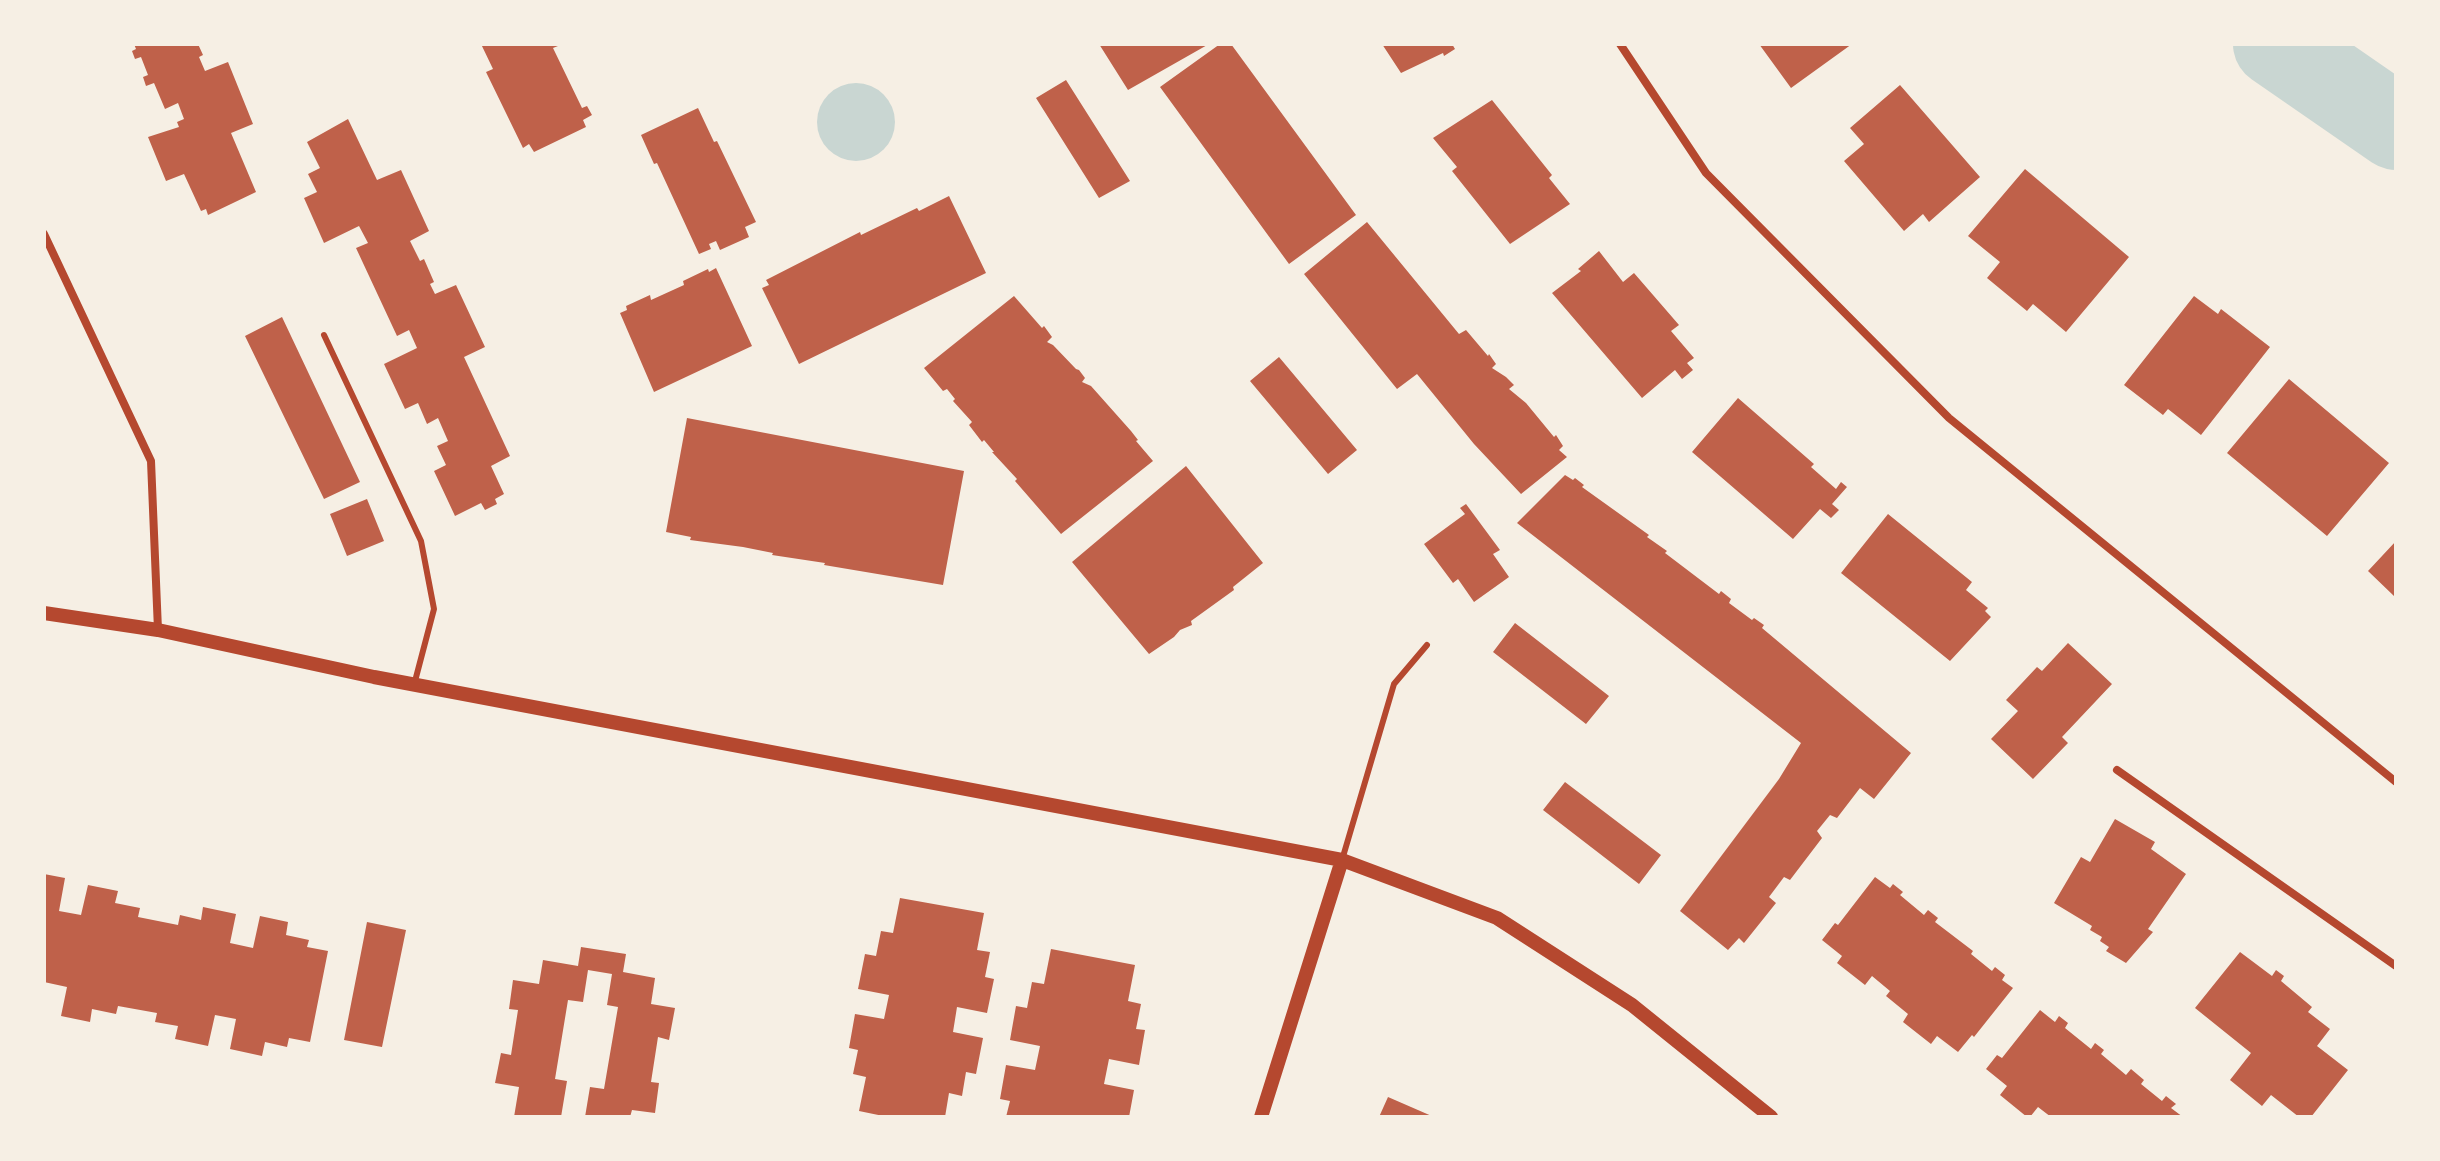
<!DOCTYPE html>
<style>
body{margin:0}
#map{position:relative;width:2440px;height:1161px;overflow:hidden;background:#f6efe4;font-family:"Noto Sans",sans-serif}
canvas{display:block}
.frame{position:absolute;inset:0;border:46px solid #f6efe4;pointer-events:none}
</style>
<div id="map">
<canvas width="2440" height="1161"></canvas>
<div class="frame"></div>
</div>
<script>
const c = document.querySelector('canvas').getContext('2d');
c.lineJoin = 'round';
function fill(path, color) { c.fillStyle = color; c.fill(path, 'evenodd'); }
function trace(path, color, width, dash) { c.strokeStyle = color; c.lineWidth = width; c.lineCap = dash ? 'butt' : 'round'; c.setLineDash(dash || []); c.stroke(path); }
const water = new Path2D(`
 M817 122a39 39 0 1 1 78 0a39 39 0 1 1-78 0Z`);
const river = new Path2D(`
 M2276,44L2396,127`);
const building = new Path2D(`
 M134,44H198L203,55L199,57L205,71L228,62L253,124L231,133L256,192L208,215L206,209L201,211L184,174L166,181L148,137L179,127L177,122L184,119L178,103L165,109L154,83L146,86L143,77L148,75L141,57L135,59L132,51L136,49Z
 M481,44H563L553,48L582,108L587,106L592,115L583,120L586,127L534,152L529,144L523,148L486,72L493,69Z
 M1099,44H1209L1128,90Z
 M1220,44H1231L1356,215L1289,264L1160,87Z
 M1382,44H1452L1455,49L1444,56L1443,53L1401,73Z
 M1759,44H1852L1791,88Z
 M1066,80L1130,181L1099,198L1036,98Z
 M1900,85L1980,177L1929,222L1923,214L1904,231L1844,161L1864,144L1850,128Z
 M1492,100L1552,175L1549,178L1570,204L1510,244L1452,171L1457,167L1433,138Z
 M698,108L714,142L717,141L756,222L745,227L749,237L720,250L716,241L709,244L711,249L699,254L657,163L654,164L641,135Z
 M348,119L377,180L401,170L429,231L410,241L420,261L424,259L434,282L430,284L435,294L456,285L485,347L464,357L510,456L491,466L504,494L495,499L497,504L485,510L481,503L455,516L434,471L446,465L437,446L448,441L438,418L427,424L418,403L405,409L384,364L417,348L409,330L397,336L356,248L368,243L359,226L324,243L304,198L317,192L308,174L320,168L307,142Z
 M2025,169L2129,257L2066,332L2033,304L2027,311L1987,278L2000,262L1968,236Z
 M949,196L986,273L799,364L762,288L769,285L766,280L860,232L861,235L917,208L919,211Z
 M1367,222L1459,334L1466,330L1488,356L1489,354L1496,364L1492,368L1506,377L1514,385L1509,389L1526,403L1554,437L1556,435L1563,446L1559,450L1567,457L1521,494L1474,444L1417,374L1397,389L1304,274Z
 M1599,251L1623,282L1634,273L1679,325L1671,331L1694,358L1687,363L1693,370L1682,379L1675,370L1642,398L1552,293L1581,271L1578,269Z
 M716,268L752,346L654,392L620,313L627,310L626,306L650,295L651,300L684,285L683,281L708,269L709,272Z
 M1014,296L1042,328L1044,326L1052,337L1047,342L1053,345L1076,369L1079,370L1085,378L1082,382L1091,386L1131,431L1138,440L1136,441L1153,461L1061,534L1015,481L1017,479L992,452H994L984,440L982,442L969,425L972,422L953,401L955,399L947,389L943,391L924,368Z
 M2194,296L2218,314L2221,309L2270,347L2201,435L2168,409L2163,415L2124,385Z
 M282,317L360,482L324,499L245,336Z
 M1279,357L1357,450L1328,474L1250,381Z
 M2289,379L2389,463L2327,536L2227,453Z
 M1738,398L1814,464L1811,467L1836,489L1841,482L1847,487L1832,504L1839,510L1831,518L1820,509L1793,539L1692,452Z
 M687,418L964,471L943,585L824,565L825,563L772,555L773,553L743,547L690,540L691,537L666,532Z
 M1186,466L1263,563L1233,587L1234,590L1191,621L1192,625L1180,630L1174,637L1149,654L1072,562Z
 M1565,475L1573,480L1575,478L1584,485L1582,487L1649,535L1647,537L1667,551L1665,553L1719,594L1721,591L1731,599L1729,603L1752,620L1754,618L1764,625L1762,628L1911,753L1874,799L1860,788L1837,818L1830,815L1817,831L1822,838L1790,880L1784,877L1769,897L1776,903L1744,943L1739,938L1728,950L1680,911L1779,779L1801,743L1517,523Z
 M367,499L384,541L347,556L330,514Z
 M1466,504L1500,550L1493,554L1509,577L1474,602L1458,579L1453,583L1424,544L1465,514L1460,508Z
 M1888,514L1972,582L1966,590L1988,608L1985,611L1991,617L1950,661L1841,573Z
 M2396,541V594L2394,596L2368,571Z
 M1515,623L1609,696L1586,724L1493,652Z
 M2068,643L2112,684L2062,737L2068,743L2033,779L1991,739L2018,711L2006,700L2037,667L2042,671Z
 M1565,782L1661,855L1639,884L1543,810Z
 M2115,819L2155,842L2151,849L2186,874L2148,929L2153,932L2126,963L2106,951L2109,947L2100,941L2102,937L2090,930L2092,926L2054,903L2081,857L2090,862Z
 M44,874L65,878L59,911L81,915L88,885L118,891L115,903L140,908L138,917L178,925L180,915L201,920L203,907L236,914L230,943L253,948L260,916L288,922L286,935L309,940L307,947L328,951L310,1042L289,1038L287,1047L265,1042L262,1056L230,1049L236,1019L215,1015L208,1046L175,1039L178,1026L155,1022L157,1013L118,1006L116,1014L92,1009L90,1022L61,1016L67,987L44,982Z
 M1875,877L1890,888L1893,884L1903,892L1900,895L1924,915L1928,910L1938,918L1935,922L1973,951L1971,954L1992,971L1995,967L2005,975L2002,980L2013,988L1974,1037L1972,1035L1958,1052L1937,1036L1931,1044L1903,1022L1908,1014L1886,996L1890,991L1872,976L1865,985L1837,963L1842,956L1822,940L1835,923L1838,925Z
 M900,898L984,913L977,950L990,952L985,977L994,979L987,1013L957,1007L953,1032L983,1038L976,1074L966,1072L962,1096L949,1093L945,1117H888L859,1111L866,1077L853,1074L858,1050L849,1048L855,1014L884,1019L889,995L858,989L865,954L876,956L881,931L893,933Z
 M367,922L406,930L382,1047L344,1040Z
 M581,947L626,954L623,972L655,978L651,1004L675,1008L669,1040L658,1037L651,1082L659,1083L655,1113L632,1110L630,1117H585L590,1087L604,1089L618,1007L607,1005L612,974L588,970L583,1002L568,1000L555,1079L567,1081L561,1117H514L519,1087L495,1083L501,1053L511,1055L518,1010L509,1009L513,980L539,984L543,960L578,966Z
 M1051,949L1135,965L1128,1001L1141,1004L1136,1029L1145,1030L1139,1065L1109,1059L1104,1084L1134,1090L1129,1117H1006L1010,1101L1000,1099L1006,1065L1035,1070L1040,1046L1010,1040L1016,1006L1027,1008L1032,982L1044,984Z
 M2240,952L2272,976L2276,970L2284,976L2281,981L2312,1007L2308,1012L2330,1029L2317,1046L2348,1070L2311,1117H2299L2271,1095L2262,1106L2230,1080L2251,1053L2195,1008Z
 M2040,1010L2055,1022L2059,1016L2068,1023L2065,1028L2091,1049L2095,1043L2104,1050L2101,1054L2126,1075L2131,1069L2144,1080L2141,1084L2162,1101L2166,1096L2176,1104L2171,1108L2183,1117H2051L2038,1107L2030,1117H2027L2000,1095L2007,1086L1986,1069L1997,1055L2002,1058Z
 M1388,1097L1434,1117H1379Z`);
const service = new Path2D(`
 M324,335L421,541L434,609L414,685
 M1342,860L1394,684L1427,645`);
const minor = new Path2D(`
 M1620,44L1706,173L1949,418L2396,782
 M44,234L151,461L158,630
 M2117,770L2396,966`);
const tertiary = new Path2D(`
 M44,613L158,630L374,677L1342,860L1497,918L1632,1005L1771,1117
 M1261,1117L1342,860`);
fill(water, '#c9d6d2');
trace(river, '#c9d6d2', 86);
fill(building, '#bf614a');
trace(service, '#b5482f', 6);
trace(minor, '#b5482f', 8);
trace(tertiary, '#b5482f', 14);
</script>
